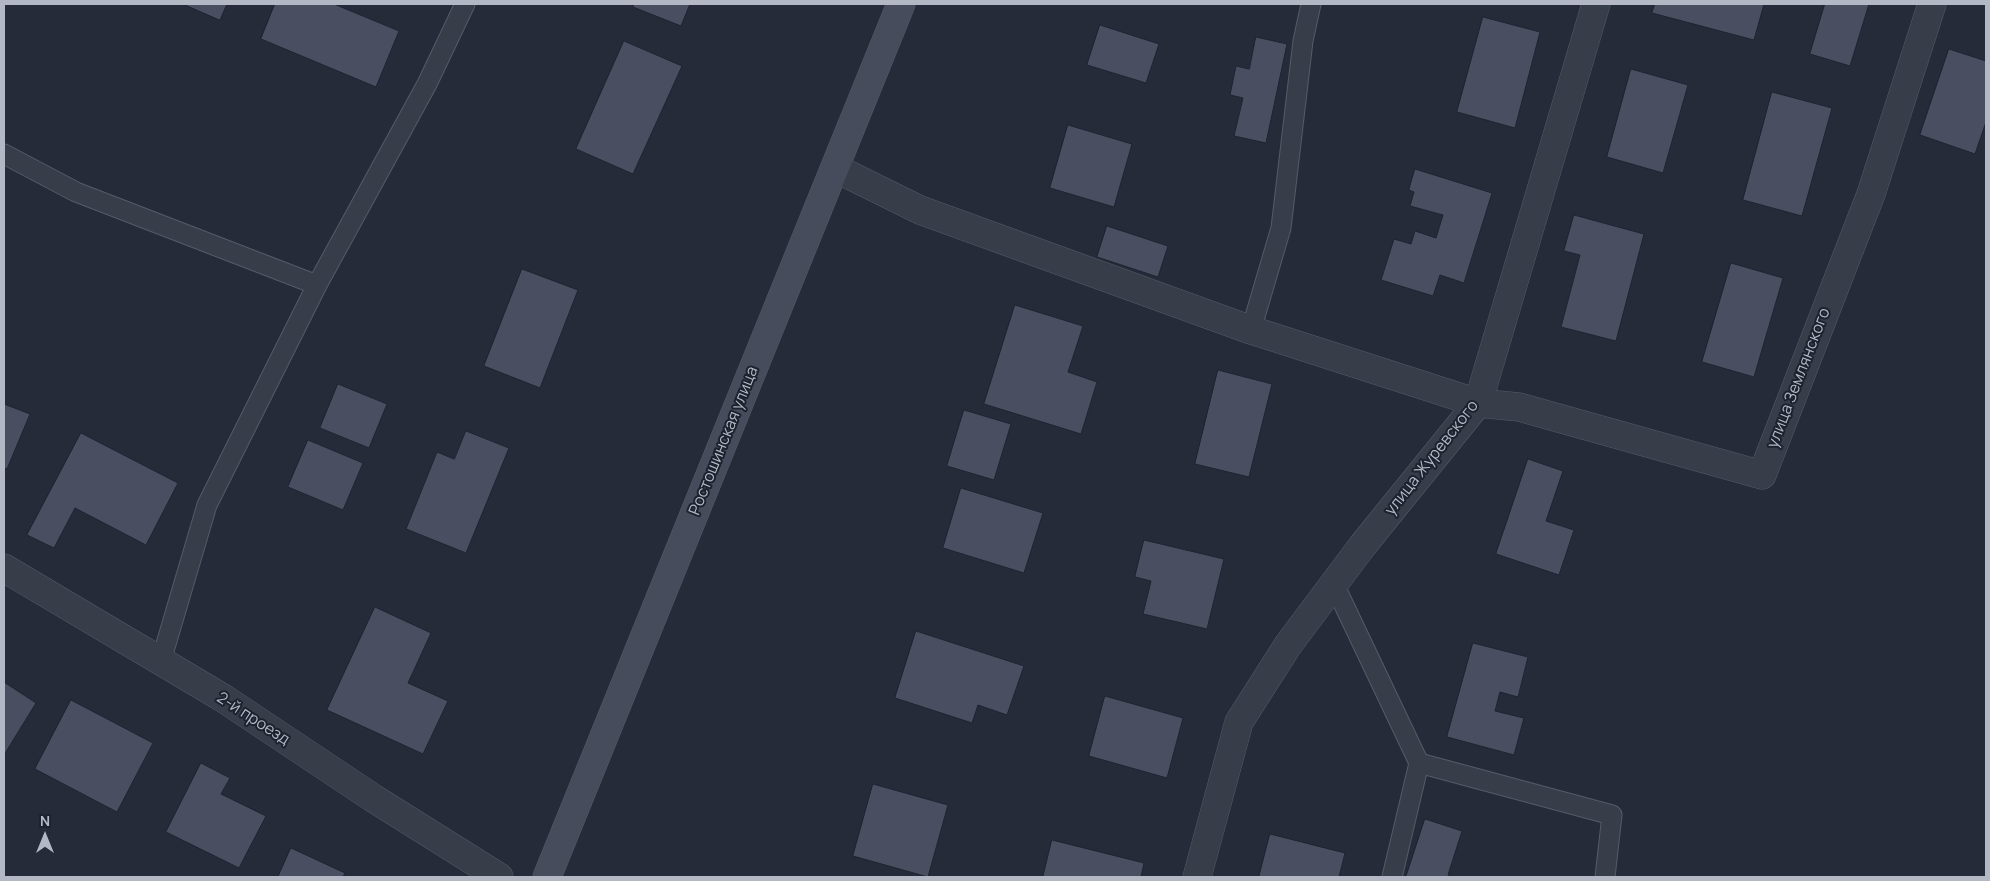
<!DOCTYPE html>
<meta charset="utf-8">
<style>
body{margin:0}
#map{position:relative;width:1990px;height:881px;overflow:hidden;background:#252b39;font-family:Manrope,sans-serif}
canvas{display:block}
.frame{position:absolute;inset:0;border:5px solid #b4b8c5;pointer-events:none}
.north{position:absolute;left:20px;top:811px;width:50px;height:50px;-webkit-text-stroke:4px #1d222f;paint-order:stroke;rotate:0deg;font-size:14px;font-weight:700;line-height:20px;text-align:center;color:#b4b8c5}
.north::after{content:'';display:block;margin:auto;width:18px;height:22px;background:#b4b8c5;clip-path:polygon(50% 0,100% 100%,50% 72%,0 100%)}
</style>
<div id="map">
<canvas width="1990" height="881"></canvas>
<div class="frame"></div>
<div class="north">N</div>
</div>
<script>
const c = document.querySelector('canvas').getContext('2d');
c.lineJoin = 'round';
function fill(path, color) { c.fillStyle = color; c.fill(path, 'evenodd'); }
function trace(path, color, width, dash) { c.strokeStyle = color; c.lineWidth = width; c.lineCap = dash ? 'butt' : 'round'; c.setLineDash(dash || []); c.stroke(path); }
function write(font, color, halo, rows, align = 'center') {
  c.font = font + ' Manrope,sans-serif'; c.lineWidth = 4; c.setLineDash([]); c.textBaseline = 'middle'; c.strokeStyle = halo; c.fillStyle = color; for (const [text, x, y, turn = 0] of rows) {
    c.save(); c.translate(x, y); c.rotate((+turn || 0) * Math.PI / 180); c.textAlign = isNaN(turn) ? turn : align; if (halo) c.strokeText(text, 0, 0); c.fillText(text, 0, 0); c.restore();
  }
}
const building = new Path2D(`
 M183,4H227L220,20Z
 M275,4H334L399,31L376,87L261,39Z
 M634,4H690L681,26L633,7Z
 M1655,4H1764L1754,40L1652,13Z
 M1825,4H1869L1850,66L1810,54Z
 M1483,17L1540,32L1515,128L1457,112Z
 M1100,25L1159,44L1146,83L1087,65Z
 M1256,37L1287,44L1266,143L1234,136L1243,98L1230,95L1236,66L1249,69Z
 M624,41L682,66L633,174L576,149Z
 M1949,49L1986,61V122L1975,154L1920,135Z
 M1631,69L1688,85L1663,173L1607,157Z
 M1772,92L1832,108L1802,216L1743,200Z
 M1068,125L1132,144L1114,207L1050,188Z
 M1415,169L1492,193L1464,283L1440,275L1433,296L1381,280L1394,239L1411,244L1415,231L1436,238L1443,215L1410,206L1414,192L1409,190Z
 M1574,215L1644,234L1616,341L1561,327L1580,255L1564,251Z
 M1107,226L1168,246L1158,277L1097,257Z
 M1731,263L1783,278L1754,377L1702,362Z
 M522,269L578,290L540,388L484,366Z
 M1015,305L1083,326L1068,372L1097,382L1081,434L984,404Z
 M1218,370L1272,384L1249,477L1195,464Z
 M338,384L387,404L369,448L320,428Z
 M4,404L30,414L7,469L4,468Z
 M964,410L1011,424L994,480L947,466Z
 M466,431L509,448L466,553L406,529L437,452L454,459Z
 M81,433L178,483L146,545L75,508L54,548L27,535Z
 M308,440L363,463L343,510L288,487Z
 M1528,459L1563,471L1546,521L1574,530L1559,575L1496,554Z
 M961,488L1043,513L1024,573L943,548Z
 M1144,540L1224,559L1207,629L1143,614L1151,581L1135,577Z
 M375,607L431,633L408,683L448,701L423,754L327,710Z
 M916,631L1024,666L1007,715L978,705L972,723L895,698Z
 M1473,643L1528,657L1518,697L1500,692L1495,711L1524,718L1514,755L1447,737Z
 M4,682L36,703L4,755Z
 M1105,696L1183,718L1167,778L1089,756Z
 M71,700L153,743L117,812L35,769Z
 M201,763L230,778L221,794L266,816L239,868L166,832Z
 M873,784L948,805L928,877L853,856Z
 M1425,819L1462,831L1448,875L1453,877H1406Z
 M1270,834L1345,853L1339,877H1259Z
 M1052,840L1144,863L1141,877H1043Z
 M291,848L345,873L343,877H278Z`);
const lane = new Path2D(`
 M4,154L76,192L317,285
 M1251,330L1281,228L1303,41L1311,4
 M1334,584L1419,763L1612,815L1605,877
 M161,661L207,505L317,285L427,84L465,4
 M1392,877L1419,763`);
const street = new Path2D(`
 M835,168L920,210L1251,330L1478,403L1519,407L1762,475L1871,194L1932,4
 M4,568L223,698L373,798L499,877
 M1197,877L1239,722L1288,645L1363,545L1478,403L1596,4`);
const secondary = new Path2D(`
 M547,877L901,4`);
const streetNames = [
 ["улица Землянского",1799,378,-69],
 ["Ростошинская улица",724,441,-68],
 ["улица Журевского",1432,458,-52],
 ["2-й проезд",253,719,33]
];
fill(building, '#494e60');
trace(building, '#1f2431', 1);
trace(lane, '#565b68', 21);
trace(street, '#565b68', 29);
trace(secondary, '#565b68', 29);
trace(lane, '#383d4a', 19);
trace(street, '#383d4a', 28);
trace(secondary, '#474c5c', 28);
write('16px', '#b4b8c5', '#1d222f', streetNames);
</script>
